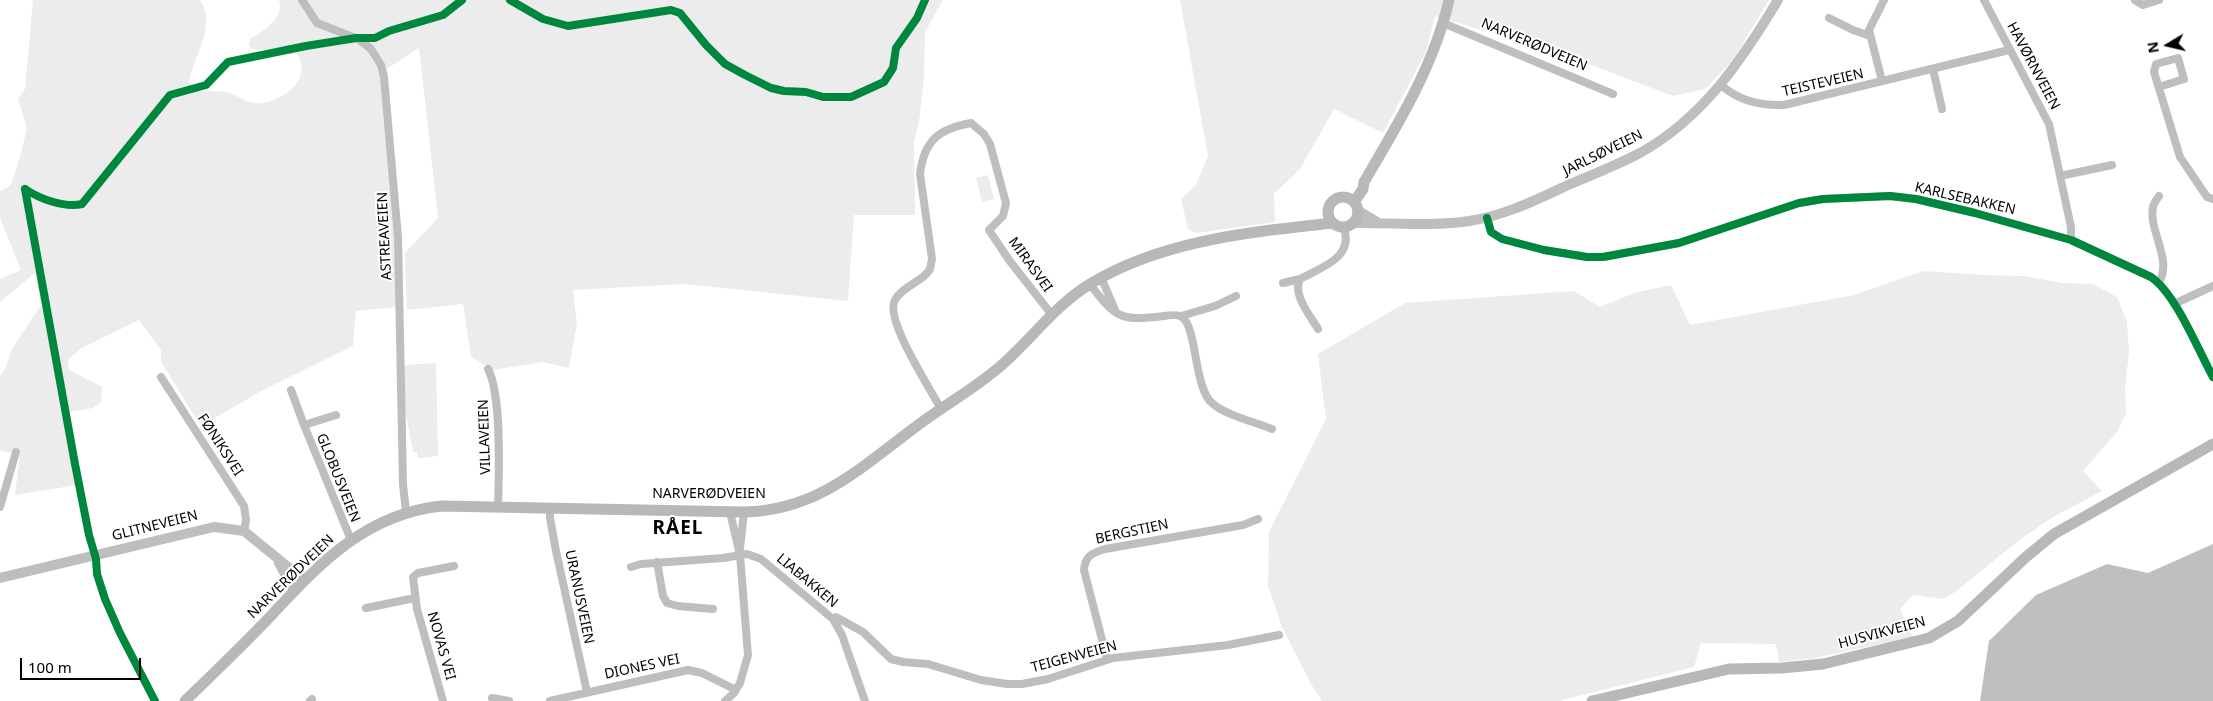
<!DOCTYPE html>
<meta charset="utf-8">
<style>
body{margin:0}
#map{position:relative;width:2213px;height:701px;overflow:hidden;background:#fff;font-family:"Noto Sans",sans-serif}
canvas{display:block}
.north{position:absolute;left:2143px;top:20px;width:50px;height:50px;-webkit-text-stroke:4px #fff;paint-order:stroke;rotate:261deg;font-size:14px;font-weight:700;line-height:20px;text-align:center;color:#000}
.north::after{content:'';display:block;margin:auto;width:18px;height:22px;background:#000;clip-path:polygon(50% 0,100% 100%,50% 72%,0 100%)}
.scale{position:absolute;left:20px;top:658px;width:121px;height:22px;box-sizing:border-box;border:2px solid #000;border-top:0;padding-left:6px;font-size:15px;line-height:18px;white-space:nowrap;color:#000;-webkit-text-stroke:4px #fff;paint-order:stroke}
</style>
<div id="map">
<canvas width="2213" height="701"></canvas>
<div class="north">N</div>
<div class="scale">100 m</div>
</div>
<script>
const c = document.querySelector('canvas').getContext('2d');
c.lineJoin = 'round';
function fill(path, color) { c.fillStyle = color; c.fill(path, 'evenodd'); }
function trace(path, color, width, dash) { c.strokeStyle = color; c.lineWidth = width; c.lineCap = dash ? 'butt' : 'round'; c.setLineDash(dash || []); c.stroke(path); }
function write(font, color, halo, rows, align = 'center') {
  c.font = font + ' "Noto Sans",sans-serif'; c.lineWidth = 4; c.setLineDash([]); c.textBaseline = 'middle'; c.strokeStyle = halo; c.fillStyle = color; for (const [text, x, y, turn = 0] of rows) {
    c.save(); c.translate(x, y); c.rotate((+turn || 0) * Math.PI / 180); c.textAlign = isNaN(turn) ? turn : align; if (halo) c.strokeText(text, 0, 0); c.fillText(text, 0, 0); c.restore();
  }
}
const green = new Path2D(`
 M33,0H200C217,26 194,55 189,82L195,90C207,92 218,90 230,93C238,96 246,102 255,103C261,104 268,102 274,100C298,90 312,70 292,47L258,50L252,49L249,45L250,39C263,31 285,18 279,0H943L925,32L924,77L919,122L914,142L915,215H854L848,301L684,284L573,290L577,323L569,368L543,362L493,370L471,357L463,304L407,310L405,253L438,218L419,48L382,72L396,235L397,307L356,311L353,346L263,390L201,426L161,362V350L139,320L80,349L68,360L69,370L102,387L101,402L93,408L63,413L77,485L15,495L20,454L0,451V376L6,367L12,349L41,305L35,273L0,302V279L21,270L0,218V191L11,185L20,157L27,128L18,99L25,89Z
 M1180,0H1769L1733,60L1705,89L1673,96L1565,55L1435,16L1426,52L1383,133L1334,109L1300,169L1274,194L1275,222L1196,233L1188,229L1181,199L1196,185L1208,156Z
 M988,175L994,199L982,202L976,178Z
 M1923,271L1984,275L2024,276L2062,283L2093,284L2117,297L2127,322L2129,352L2125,387L2126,413L2117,432L2083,471L2102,491L2053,517L2018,541L1955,592L1943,599L1913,595L1900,609L1913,637L1815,658L1779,662L1776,644L1701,643L1694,667L1559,701H1322L1311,684L1282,627L1268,586L1269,532L1326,419L1318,354L1405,303L1574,291L1600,307L1634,293L1671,285L1690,325L1854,295Z
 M436,363L438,456L418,458L417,452H413L405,410L404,365Z`);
const water = new Path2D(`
 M2213,544V701H1980L1989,641L2036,595L2107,564L2148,573Z`);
const minor = new Path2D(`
 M302,0L317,23L358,39L371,49L381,65L384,77L398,237L403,484L406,512
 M1984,0L2049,124L2071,227V240
 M2135,0L2143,5L2159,0
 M1829,18L1853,30L1870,36
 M1443,23L1613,94
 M1933,69L1942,109
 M1882,81L1869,30L1884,0
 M1721,85C1739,101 1761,106 1784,105L2009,50
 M2159,87L2184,79L2178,58L2156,64L2154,72L2180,157L2207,197L2213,199
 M2060,176L2112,165
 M1487,218L1491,232L1502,239L1544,250L1587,257H1603L1679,243L1799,203L1823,199L1890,196L1916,199L1975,213L2071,240L2151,277C2176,294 2198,350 2213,377
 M1101,277L1115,310
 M2159,282C2173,261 2148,229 2153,207C2154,203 2157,199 2159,196
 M1283,283L1300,279
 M1090,284C1116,319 1121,321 1164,316C1170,315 1177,314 1182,317C1197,327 1194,388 1212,403C1225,415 1255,422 1272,429
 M2174,304L2213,286
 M1181,316L1215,306L1236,296
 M1318,329C1311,317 1292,294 1300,279C1322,267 1356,257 1343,226
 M488,369C502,395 499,475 498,506
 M161,377L244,506L246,520L244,531
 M291,390L304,425
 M941,409C930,388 884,319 895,300C902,286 923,282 930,269L932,259L920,174C924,140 939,129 971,123L984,134L990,144L1006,203L1003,216L989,230L1009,260L1052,315
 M336,415L304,425L351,540
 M0,507L16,452
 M550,507V518L556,551L587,692
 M740,548L744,512
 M657,562L663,596L667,603L678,606L713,609
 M631,567L641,564L723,558L747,554L761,559L833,619L842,635L865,701
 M366,608L415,598
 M833,619L836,617L863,632L891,659L903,662L928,664L981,680L1007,684H1022L1048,679L1113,658L1228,645L1279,635
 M1107,659L1084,570C1085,556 1092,553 1105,549L1243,525L1258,519
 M492,698L509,701
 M310,701L312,699
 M443,701L417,609L413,577L418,573L454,566
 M550,701L688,670L702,673L736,690
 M725,701L734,693L740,683L748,655L740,555L730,512`);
const tertiary = new Path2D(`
 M1357,210L1377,222
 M1352,223C1391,222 1429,227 1469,221C1504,216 1536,200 1568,185C1592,175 1617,165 1640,153C1703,118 1742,60 1778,0
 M279,563L294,590
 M0,578L214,527L244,531L304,580`);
const secondary = new Path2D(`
 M1328 212a15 15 0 1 1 30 0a15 15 0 1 1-30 0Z
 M1354,202L1363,189L1364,182C1398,124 1434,66 1449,0
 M185,701C212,675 238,650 264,623C316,568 361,515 441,506L744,512C822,510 865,463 925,420C951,401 980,385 1004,363C1033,337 1057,304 1090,284C1162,240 1251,232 1333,223
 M1592,701L1729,669L1782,668L1823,664L1929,638L1958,621L2026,557L2054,534L2213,444`);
const cycleway = new Path2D(`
 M510,0L543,19L568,26L671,10L680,13L706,45L725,64L745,75L771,88L784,91L806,92L823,97H851L884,82L893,68L896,48L917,18L925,0
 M25,189L75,464L89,535L96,559L97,574L105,599L120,633L155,701
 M25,189C40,199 64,208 82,204L170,95L206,85L228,62L306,46L356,38H375L389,31L443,15L462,0
 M1487,218L1491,232L1502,239L1544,250L1587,257H1603L1679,243L1799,203L1823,199L1890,196L1916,199L1975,213L2071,240L2151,277C2176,294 2198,350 2213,377`);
const streetNames = [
 ["NARVERØDVEIEN",1534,45,23],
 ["HAVØRNVEIEN",2033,66,62],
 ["TEISTEVEIEN",1823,83,-13],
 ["JARLSØVEIEN",1603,153,-26],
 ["KARLSEBAKKEN",1965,199,13],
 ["ASTREAVEIEN",385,236,-93],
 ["MIRASVEI",1030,265,54],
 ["VILLAVEIEN",485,437,-92],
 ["FØNIKSVEI",220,445,57],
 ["GLOBUSVEIEN",338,478,68],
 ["NARVERØDVEIEN",709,494],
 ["GLITNEVEIEN",155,526,-14],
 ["BERGSTIEN",1132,532,-12],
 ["NARVERØDVEIEN",291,577,-44],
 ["LIABAKKEN",807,581,40],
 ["URANUSVEIEN",579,597,78],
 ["HUSVIKVEIEN",1882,633,-15],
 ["NOVAS VEI",441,646,74],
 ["TEIGENVEIEN",1074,657,-15],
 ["DIONES VEI",642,667,-12]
];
const districtNames = [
 ["RÅEL",678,529]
];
fill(green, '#ececec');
fill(water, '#bfbfbf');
trace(minor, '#bebebe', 8);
trace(tertiary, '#bebebe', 10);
trace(secondary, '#b8b8b8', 11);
trace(cycleway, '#00873e', 8);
write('14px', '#000', '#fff', streetNames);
c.letterSpacing = '1px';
write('bold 19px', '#000', '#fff', districtNames);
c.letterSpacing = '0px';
</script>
